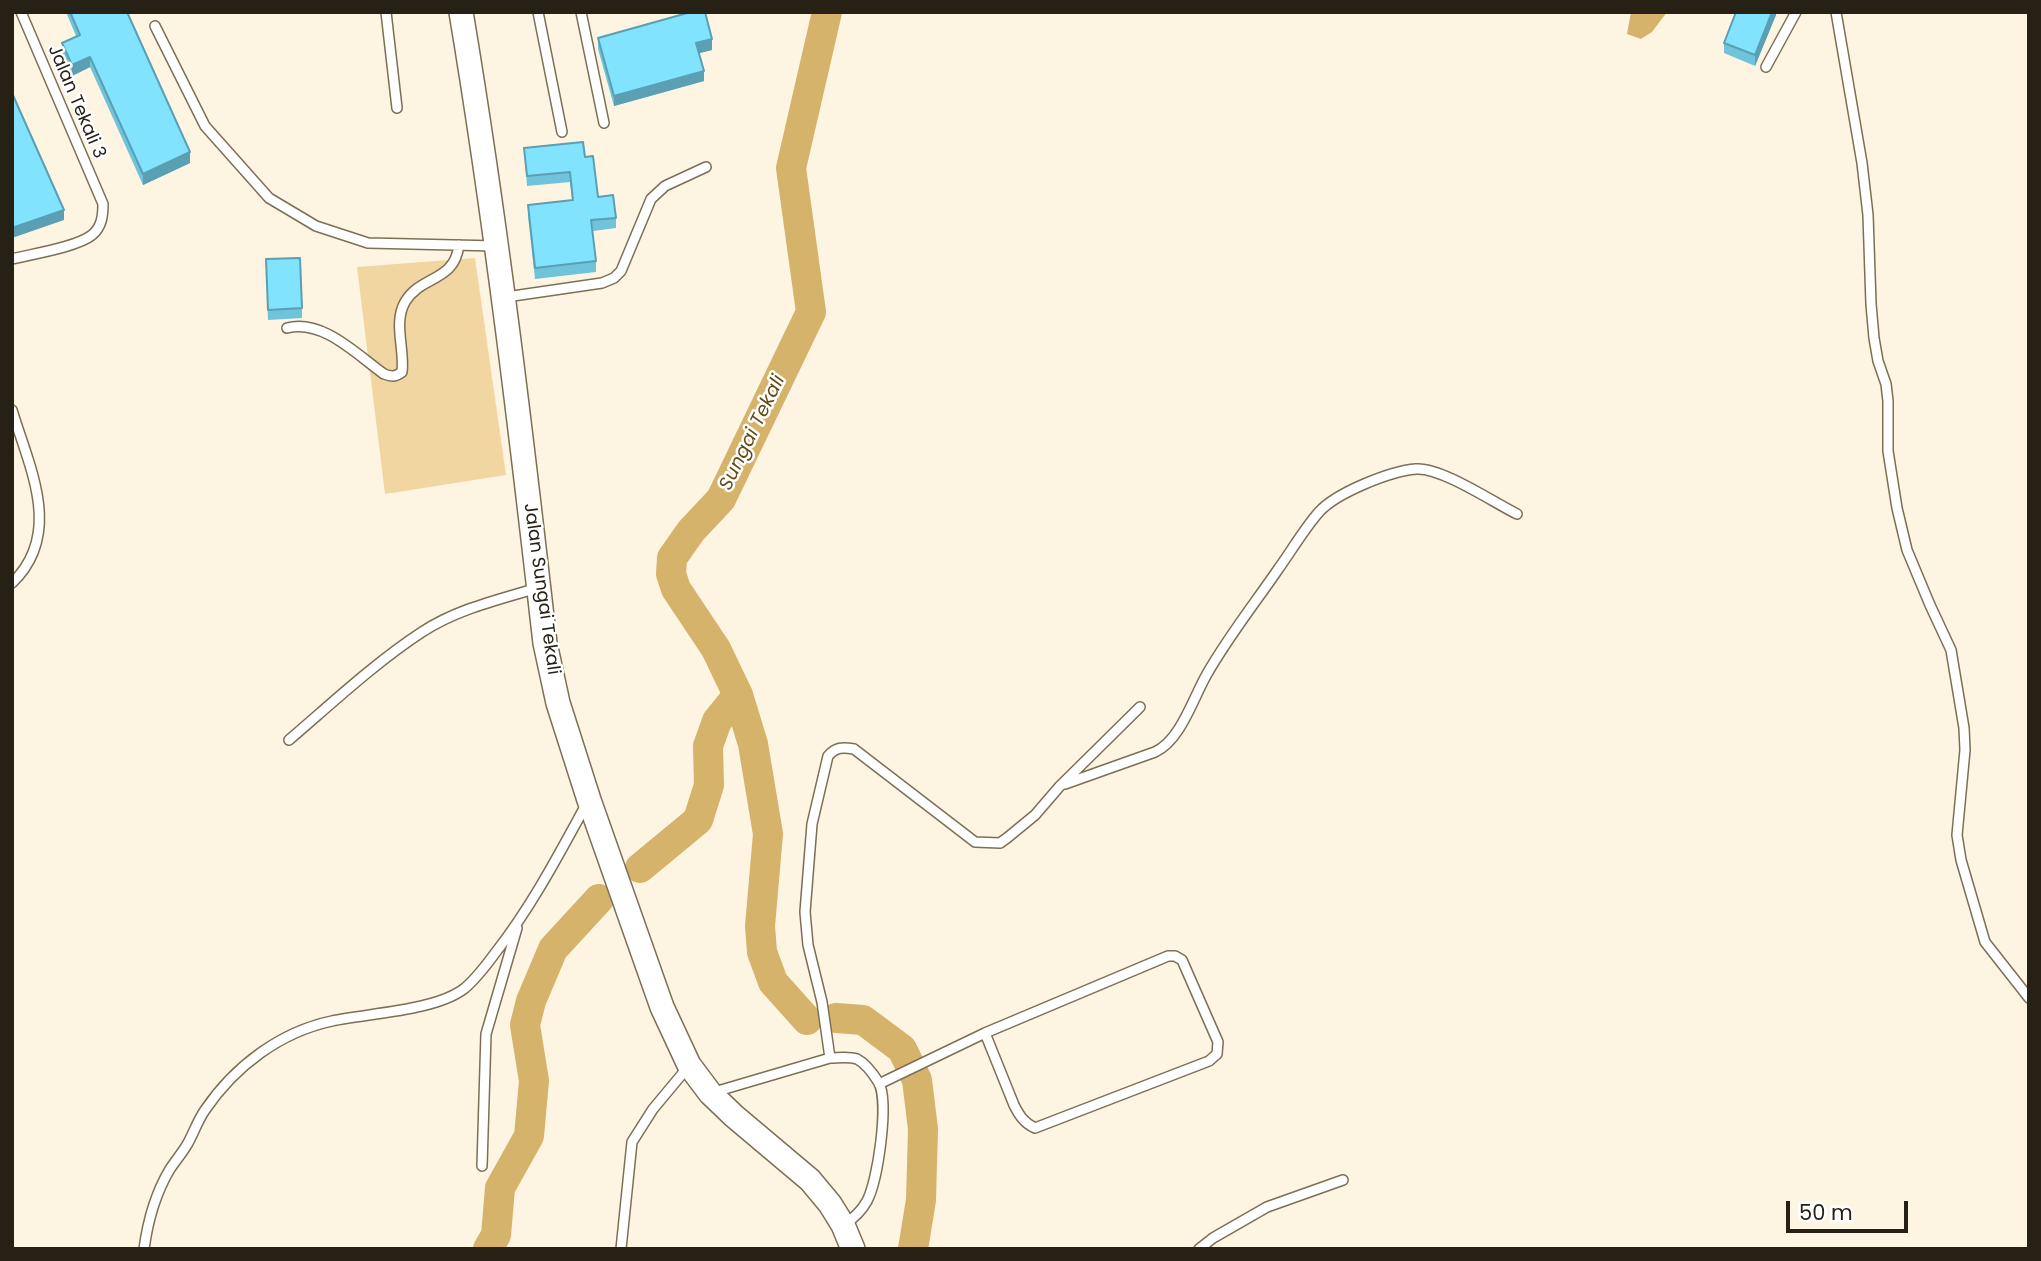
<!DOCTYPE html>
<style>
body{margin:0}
#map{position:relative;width:2041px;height:1261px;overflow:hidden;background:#fdf4e2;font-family:Poppins,sans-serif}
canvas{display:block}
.frame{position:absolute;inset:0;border:14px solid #262015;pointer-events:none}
.scale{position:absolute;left:1786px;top:1201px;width:122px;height:32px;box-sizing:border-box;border:4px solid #262015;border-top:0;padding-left:9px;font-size:21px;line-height:24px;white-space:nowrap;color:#262015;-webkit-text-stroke:5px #fff;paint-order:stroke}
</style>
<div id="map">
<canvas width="2041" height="1261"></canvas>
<div class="frame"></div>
<div class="scale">50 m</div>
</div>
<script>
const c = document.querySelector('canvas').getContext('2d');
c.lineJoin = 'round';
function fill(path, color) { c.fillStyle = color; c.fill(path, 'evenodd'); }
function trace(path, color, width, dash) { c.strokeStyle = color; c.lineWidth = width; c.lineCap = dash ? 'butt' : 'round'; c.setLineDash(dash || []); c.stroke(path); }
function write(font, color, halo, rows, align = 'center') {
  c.font = font + ' Poppins,sans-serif'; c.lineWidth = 5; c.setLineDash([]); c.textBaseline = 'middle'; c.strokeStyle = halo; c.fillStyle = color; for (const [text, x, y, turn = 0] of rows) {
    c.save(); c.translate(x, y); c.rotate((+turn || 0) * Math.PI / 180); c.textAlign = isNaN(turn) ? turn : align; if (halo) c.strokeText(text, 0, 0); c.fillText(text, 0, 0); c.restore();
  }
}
const green = new Path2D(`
 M475,258L506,475L385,494L357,267Z`);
const water = new Path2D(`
 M1631,12H1667L1652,32L1641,39L1627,34Z`);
const river = new Path2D(`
 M640,868L698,820L709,785L708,746L717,721L738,695
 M836,1018L863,1020L902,1049L917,1080L923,1129L921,1200L913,1249
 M807,1020L773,982L762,952L760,926L768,834L753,744L738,695L716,649L676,589L671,574L672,558L691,531L721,499L811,312L791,168L827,12
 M488,1249L496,1235L500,1188L529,1136L534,1081L525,1025L531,1001L553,949L599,899`);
const service = new Path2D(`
 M386,12L397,108
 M538,12L562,132
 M581,12L604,123
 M1836,12L1862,163L1868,215L1871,304L1874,338L1878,361L1886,384L1888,401V451L1897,508L1907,550L1930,605L1951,650L1964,728L1965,750L1957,835L1961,860L1985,942L2029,998
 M155,26L205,126L269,198L316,226L368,243L496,246
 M1766,67L1796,12
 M12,259C32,254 77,247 92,235C102,227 103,215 103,204L21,12
 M506,297L602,283L614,278L621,271L651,199L665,186L706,167
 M287,328C323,319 356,354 384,374C392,377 395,377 402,372C405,350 393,323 405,302C422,274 454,283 459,245
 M12,410C29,467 64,533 12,583
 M289,740C331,704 376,662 422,632C457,609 498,600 537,588
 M1065,784L1155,752C1181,740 1193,698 1207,674C1228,637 1255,603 1279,568C1292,550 1304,529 1319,512C1336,493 1390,471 1416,469C1441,467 1493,502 1517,514
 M1168,956H1175L1182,960L1218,1042L1217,1054L1209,1061L1035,1128C1024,1123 1019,1115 1014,1105L985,1033Z
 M830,1058L822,1002L808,945L805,912L812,824L828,756C836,747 842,747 854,749L975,842L1000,843L1007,838L1035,815L1060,786L1140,707
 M879,1084L985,1033
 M711,1093L830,1058C838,1058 848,1056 857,1059C865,1063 874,1075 879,1083C889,1103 878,1180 867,1201C862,1210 854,1218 845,1224
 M482,1166L486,1034L517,928
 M144,1249C148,1219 155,1194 170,1169C176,1160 183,1152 188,1143C194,1132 198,1120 205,1110C235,1066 280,1032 332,1021C369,1013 436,1011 465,988C477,978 487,964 496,952C532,906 559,854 587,803
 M621,1249L632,1142L653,1109L688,1067
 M1199,1249L1213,1238L1267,1207L1343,1180`);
const tertiary = new Path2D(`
 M461,12C496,221 521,432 545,643L558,703L589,800L662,1007L689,1065L710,1093L734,1116L810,1180L830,1204L843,1225L853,1249`);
const wall = new Path2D(`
 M66,12H127L190,163L143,185L90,67L72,76L62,53V43L76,36Z
 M1776,12V15L1755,66L1724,53V43Z
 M598,38L712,50L699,53L704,81L614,106L598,49Z
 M524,148L585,157L598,197L616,218V228L593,231L596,261V272L535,279L528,216V205L572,200L570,182L527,186Z
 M266,259L302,308V318L268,320Z`);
const shadedWall = new Path2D(`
 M1772,12H1776V15L1755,66V55Z
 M712,39V50L696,54V43Z
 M90,57V67L72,76V65Z
 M704,71V81L614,106V96Z
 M190,152V163L143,185V174Z
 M64,210V220L12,238V228Z`);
const building = new Path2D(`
 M70,12H127L190,152L143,174L90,57L72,65L62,43L80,35Z
 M691,12H705L712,39L696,43L704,71L614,96L598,38Z
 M1736,12H1772L1755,55L1724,43Z
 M12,93L64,210L12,228Z
 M583,142L585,157L593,156L598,197L613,195L616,218L591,220L596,261L535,268L528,205L573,200L570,172L527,176L524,148Z
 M300,258L302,308L268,310L266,259Z`);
const streetNames = [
 ["Jalan Tekali 3",76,102,67],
 ["Jalan Sungai Tekali",541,589,82]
];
const waterNames = [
 ["Sungai Tekali",753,433,-64]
];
fill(green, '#f2d6a1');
fill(water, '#d6b36b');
trace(river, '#d6b36b', 30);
trace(service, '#7d6f55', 12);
trace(tertiary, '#7d6f55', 26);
trace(service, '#fff', 9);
trace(tertiary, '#fff', 23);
fill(wall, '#6fc3da');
fill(shadedWall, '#5a9fb2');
fill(building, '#81e3fe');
trace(building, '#5a9fb2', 2);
write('18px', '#262015', '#fff', streetNames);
write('italic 19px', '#644b14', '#fff', waterNames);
</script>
